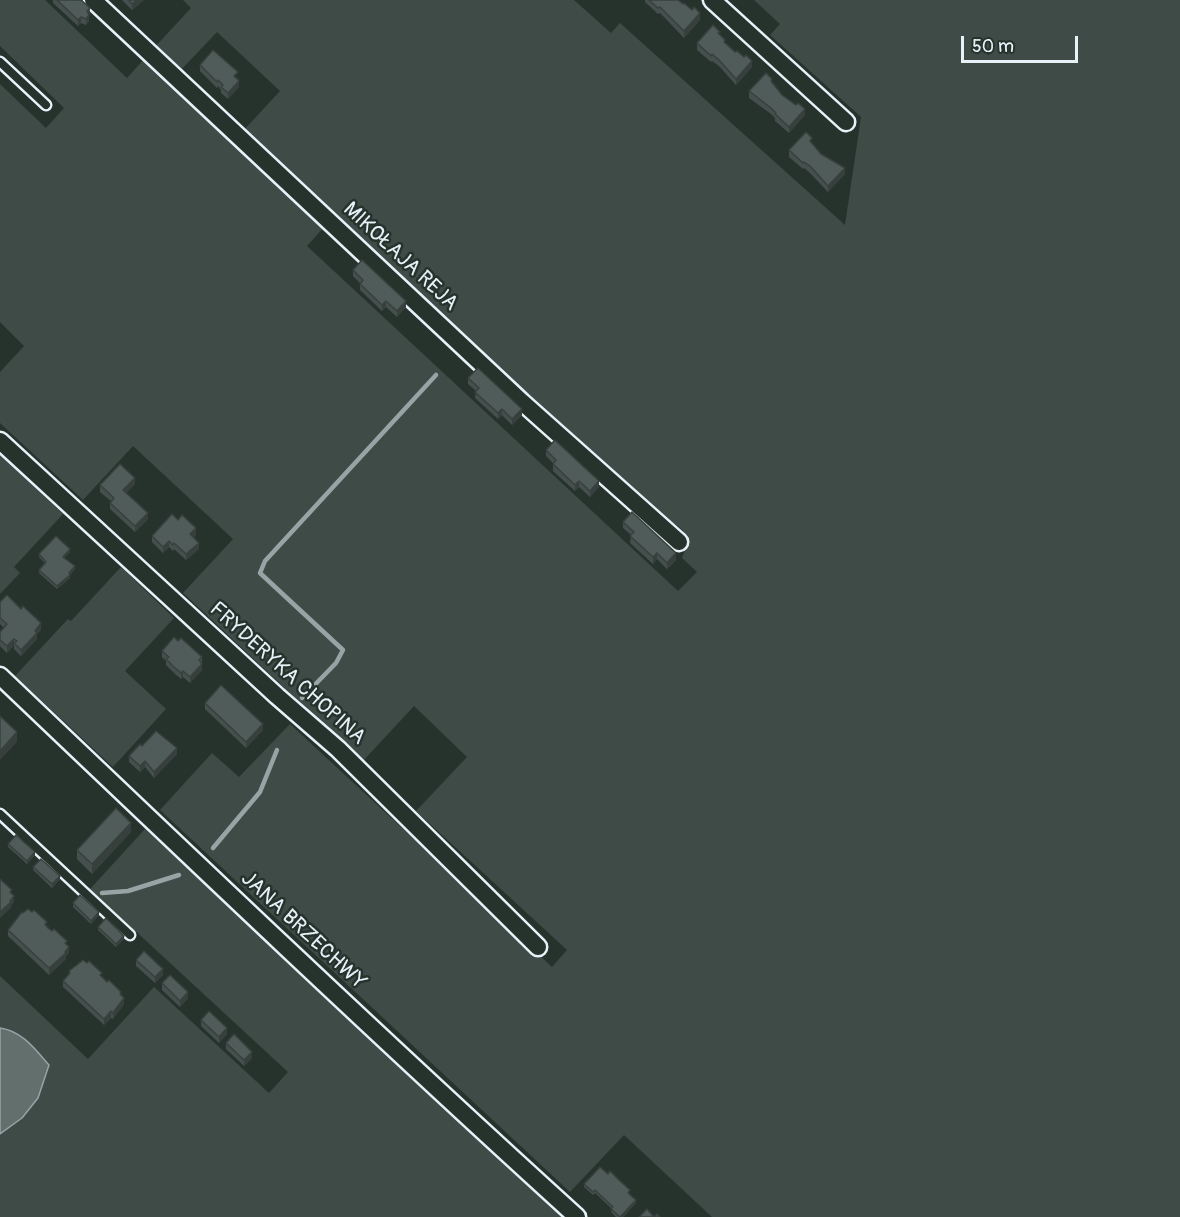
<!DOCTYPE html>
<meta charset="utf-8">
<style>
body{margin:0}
#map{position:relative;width:1180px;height:1217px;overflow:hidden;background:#26332d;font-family:Pangolin,sans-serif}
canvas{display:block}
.scale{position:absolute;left:961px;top:36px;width:117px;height:27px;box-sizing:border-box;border:3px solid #e8f1f8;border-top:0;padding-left:8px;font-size:18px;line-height:21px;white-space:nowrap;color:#e8f1f8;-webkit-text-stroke:4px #26332d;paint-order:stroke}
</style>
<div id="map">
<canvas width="1180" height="1217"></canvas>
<div class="scale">50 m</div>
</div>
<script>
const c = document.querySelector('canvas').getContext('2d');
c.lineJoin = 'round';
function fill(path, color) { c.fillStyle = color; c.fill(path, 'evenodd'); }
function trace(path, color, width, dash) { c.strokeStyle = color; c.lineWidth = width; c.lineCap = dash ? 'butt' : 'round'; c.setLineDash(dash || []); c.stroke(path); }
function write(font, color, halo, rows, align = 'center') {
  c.font = font + ' Pangolin,sans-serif'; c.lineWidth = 5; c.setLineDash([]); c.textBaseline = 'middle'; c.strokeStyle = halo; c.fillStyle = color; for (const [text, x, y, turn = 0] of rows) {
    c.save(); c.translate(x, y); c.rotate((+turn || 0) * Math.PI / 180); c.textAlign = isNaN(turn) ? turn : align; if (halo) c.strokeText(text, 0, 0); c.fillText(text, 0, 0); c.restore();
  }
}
const green = new Path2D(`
 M0,0H45L127,78L145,58L324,227L307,246L678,591L697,572L682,558C694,532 680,525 658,516L242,132L280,91L217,32L179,72L153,49L191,8L183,0H574L611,33L620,23L845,225L861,117L770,35L780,24L754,0H1180V1217H712L624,1135L570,1192L160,810L212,753L239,777L290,724L552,967L567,950L416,811L467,757L414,706L363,761L183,593L233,539L133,446L83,500L0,423V372L24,346L0,322V84L46,128L64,108L0,46Z
 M0,455L63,514L14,567L20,573L0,594Z
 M121,567L174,618L125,671L166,709L113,767L15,676L68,619L71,621Z
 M145,829L563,1217H0V976L88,1059L154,987L269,1093L288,1072L90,889Z`);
const water = new Path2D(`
 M0,1028C22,1031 35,1049 49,1065L38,1098L22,1118L0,1134Z`);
const stream = new Path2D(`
 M302,698L336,663L343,650L260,573L265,561L436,375
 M213,848L260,792L277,750
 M102,893L128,891L179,875`);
const service = new Path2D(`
 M0,62L46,105
 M0,814L130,935`);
const minor = new Path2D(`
 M93,0L522,402L679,542
 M712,0L846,122
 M0,441L277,696L338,749L538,947
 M0,676C191,858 382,1040 577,1217`);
const wall = new Path2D(`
 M53,0H81L90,14L89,15V21L86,25L81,23L78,26L53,3Z
 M122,0H144L132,10Z
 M645,0H678L700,20L684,38L665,18L660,13L658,14L645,2Z
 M720,35L725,43L752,67L736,85L719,66L712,61L711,62L697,50V43Z
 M200,65L238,78L239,87L228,99L221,93V90L218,86L217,88L200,71Z
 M772,84L782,95L805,115L789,133L775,121V118L771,114L749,98V91Z
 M812,143L821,154L845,174L828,192L810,173L804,168L803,169L789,157V150Z
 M353,270L406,307L397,317L386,307L382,311L360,290V283L353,276Z
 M468,378L522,415L512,425L502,415L498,419L475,398L476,391L468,384Z
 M546,450L599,487L590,497L579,487L575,491L553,471V463L546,456Z
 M135,484L126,493L148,519L135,532L110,509V503L111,501L100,492V485Z
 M623,522L676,560L667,569L657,559L653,564L630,543L631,535L623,528Z
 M196,535L193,537L199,549L186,560L174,549L173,551L169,547L163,553L152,542V536Z
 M70,552L64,558L75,569L70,575V578L57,589L39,573V570L45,563L39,557V554Z
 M0,602L41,630L37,634V639L21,656L14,649V645L7,653L0,646V632L4,628L0,624Z
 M178,641L202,657V670L190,683L183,677L181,679L174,673L166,665V661L162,657V651Z
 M205,703L263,730L246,748L205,709Z
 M142,746L177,754L154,778L145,767L140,772L129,762V756Z
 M131,832L92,874L77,859V850Z
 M8,844L35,855L27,864L8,847Z
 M33,867L60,879L52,888L33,870Z
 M73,903L99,915L91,924L73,907Z
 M47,926L67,944L69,953L66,956V959L49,975L8,936V930Z
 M98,927L124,939L116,947L98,930Z
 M136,960L163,975L155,983L136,966Z
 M69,971L102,977L124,1004L113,1019L111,1018L104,1025L63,987V981L69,974Z
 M162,983L188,998L180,1007L162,990Z
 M201,1020L227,1034L219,1043L201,1026Z
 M226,1043L252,1058L244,1066L226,1049Z
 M584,1184L630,1193V1194L636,1203L623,1217H616L611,1212L612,1209L595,1193L593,1195L584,1187Z`);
const shadedWall = new Path2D(`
 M137,0H144L132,10V4Z
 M90,8L89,21L86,25L87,11Z
 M700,13V20L684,38V31Z
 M81,17V23L78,26V20Z
 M752,61V67L736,85V79Z
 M239,81V87L228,99V93Z
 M805,109V115L789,133V127Z
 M845,168V174L828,192V186Z
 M386,301V307L382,311V305Z
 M406,301V307L397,317V311Z
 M502,409V415L498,419V413Z
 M522,409V415L512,425V419Z
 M135,478V484L123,496V490Z
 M579,481V487L575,491V485Z
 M599,481V487L590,497V491Z
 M148,513V519L135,532V526Z
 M196,528V535L190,541V534Z
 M169,541V547L163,553V547Z
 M199,543V549L186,560V554Z
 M70,549V552L63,560V557Z
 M657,553V559L653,564V557Z
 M676,553V560L667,569V563Z
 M75,566V569L69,575H70V578L57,589V586Z
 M41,623V630L37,634V639L21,656V650L35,631Z
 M14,639V645L7,653V646Z
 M202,664V670L190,683V677Z
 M183,671V677L181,679V673Z
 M263,724V730L246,748V742Z
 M17,732V742L0,760V751Z
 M177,748V754L154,778V772Z
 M145,761V767L140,772V766Z
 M131,823V832L92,874V864Z
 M35,852V855L27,864V861Z
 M60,876V879L52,888V884Z
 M14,896V902L11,906V908L0,918V912Z
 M99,912V915L91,924V921Z
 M124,936V939L116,947V944Z
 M69,947V953L66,956V959L49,975V968Z
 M163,969V975L155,983V977Z
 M188,992V998L180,1007V1001Z
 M124,998V1004L113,1019V1013Z
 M111,1011V1018L104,1025V1019Z
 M227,1028V1034L219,1043V1037Z
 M252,1052V1058L244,1066V1060Z
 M636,1200V1203L623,1217H620Z`);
const building = new Path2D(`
 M57,0H81L90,8L87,11L89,15L86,19L81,17L78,20Z
 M129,0H137L132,4Z
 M649,0H678L683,4L684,3L692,10L694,7L700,13L684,31L660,7L658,8Z
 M713,25L720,32L718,33L725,40L724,42L735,52L737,51L744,57L746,55L752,61L736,79L719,60L712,54L711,56L697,43Z
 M213,50L238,72L234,76L239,81L228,93L221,87L223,85L218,80L217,82L200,65Z
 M766,73L772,79L771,81L782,95L796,105L798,103L805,109L789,127L775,114L776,113L771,108L749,91Z
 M806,132L812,138L810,141L821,154L845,168L828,186L810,166L804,162L803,163L789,150Z
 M362,260L406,301L397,311L386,301L382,305L360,284L363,280L353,270Z
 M478,368L522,409L512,419L502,409L498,413L475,392L479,388L468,378Z
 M555,440L599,481L590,491L579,481L575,485L553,464L556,460L546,450Z
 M120,464L135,478L123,490L148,513L135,526L110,503L114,498L100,485Z
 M632,512L676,553L667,563L657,553L653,557L630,536L634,532L623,522Z
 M172,514L178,520L182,515L196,528L190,534L199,543L186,554L174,543L173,545L169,541L163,547L152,536Z
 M56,536L70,549L63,557L75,566L69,573L70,575L57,586L39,570L46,562L39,554Z
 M7,595L21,609L23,606L41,623L35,631L37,633L21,650L14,643L17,641L14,639L7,646L0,640V632L7,624L0,618V602Z
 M174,637L178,641L181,638L202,657L199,660L202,664L190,677L183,671L181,673L174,667L166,659L169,657L162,651Z
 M221,685L263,724L246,742L205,703Z
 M0,716L17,732L0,751Z
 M156,731L177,748L154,772L145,761L140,766L129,756L140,744L142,746Z
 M116,808L131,823L92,864L77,850Z
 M16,835L35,852L27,861L8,844Z
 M41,859L60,876L52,884L33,867Z
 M0,879L12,890L10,892L14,896L10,901L11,902L0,912Z
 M80,895L99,912L91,921L73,903Z
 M28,909L32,912L34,910L47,922L45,924L48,928L52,931L54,929L67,941L65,943L69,947L65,952L66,953L49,968L8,930L22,912L23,913Z
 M106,918L124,936L116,944L98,927Z
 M144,951L163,969L155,977L136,960Z
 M83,960L87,963L89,961L102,973L100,975L107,982L109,980L121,992L120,994L124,998L113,1013L111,1011L104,1019L63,981L70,973L69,971Z
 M170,975L188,992L180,1001L162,983Z
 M209,1011L227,1028L219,1037L201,1020Z
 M234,1034L252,1052L244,1060L226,1043Z
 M600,1167L608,1174L610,1171L620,1181L630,1190L628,1193L636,1200L620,1217L611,1209L613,1207L595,1190L593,1192L584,1184Z
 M647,1209L654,1217L657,1214L660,1217H639Z`);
const streetNames = [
 ["MIKOŁAJA REJA",400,257,43],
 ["FRYDERYKA CHOPINA",287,674,42],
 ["JANA BRZECHWY",303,931,43]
];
fill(green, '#3e4b47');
fill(water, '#636f6d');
trace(water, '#98a3a5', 1.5);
trace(stream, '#98a3a5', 4.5);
trace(service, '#e8f1f8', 13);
trace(minor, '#e8f1f8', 21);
trace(service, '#26332d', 8);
trace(minor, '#26332d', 16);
fill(wall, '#454f4d');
fill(shadedWall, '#38403e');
fill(building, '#505c59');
trace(building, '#38403e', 1.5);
write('21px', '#e8f1f8', '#26332d', streetNames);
</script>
